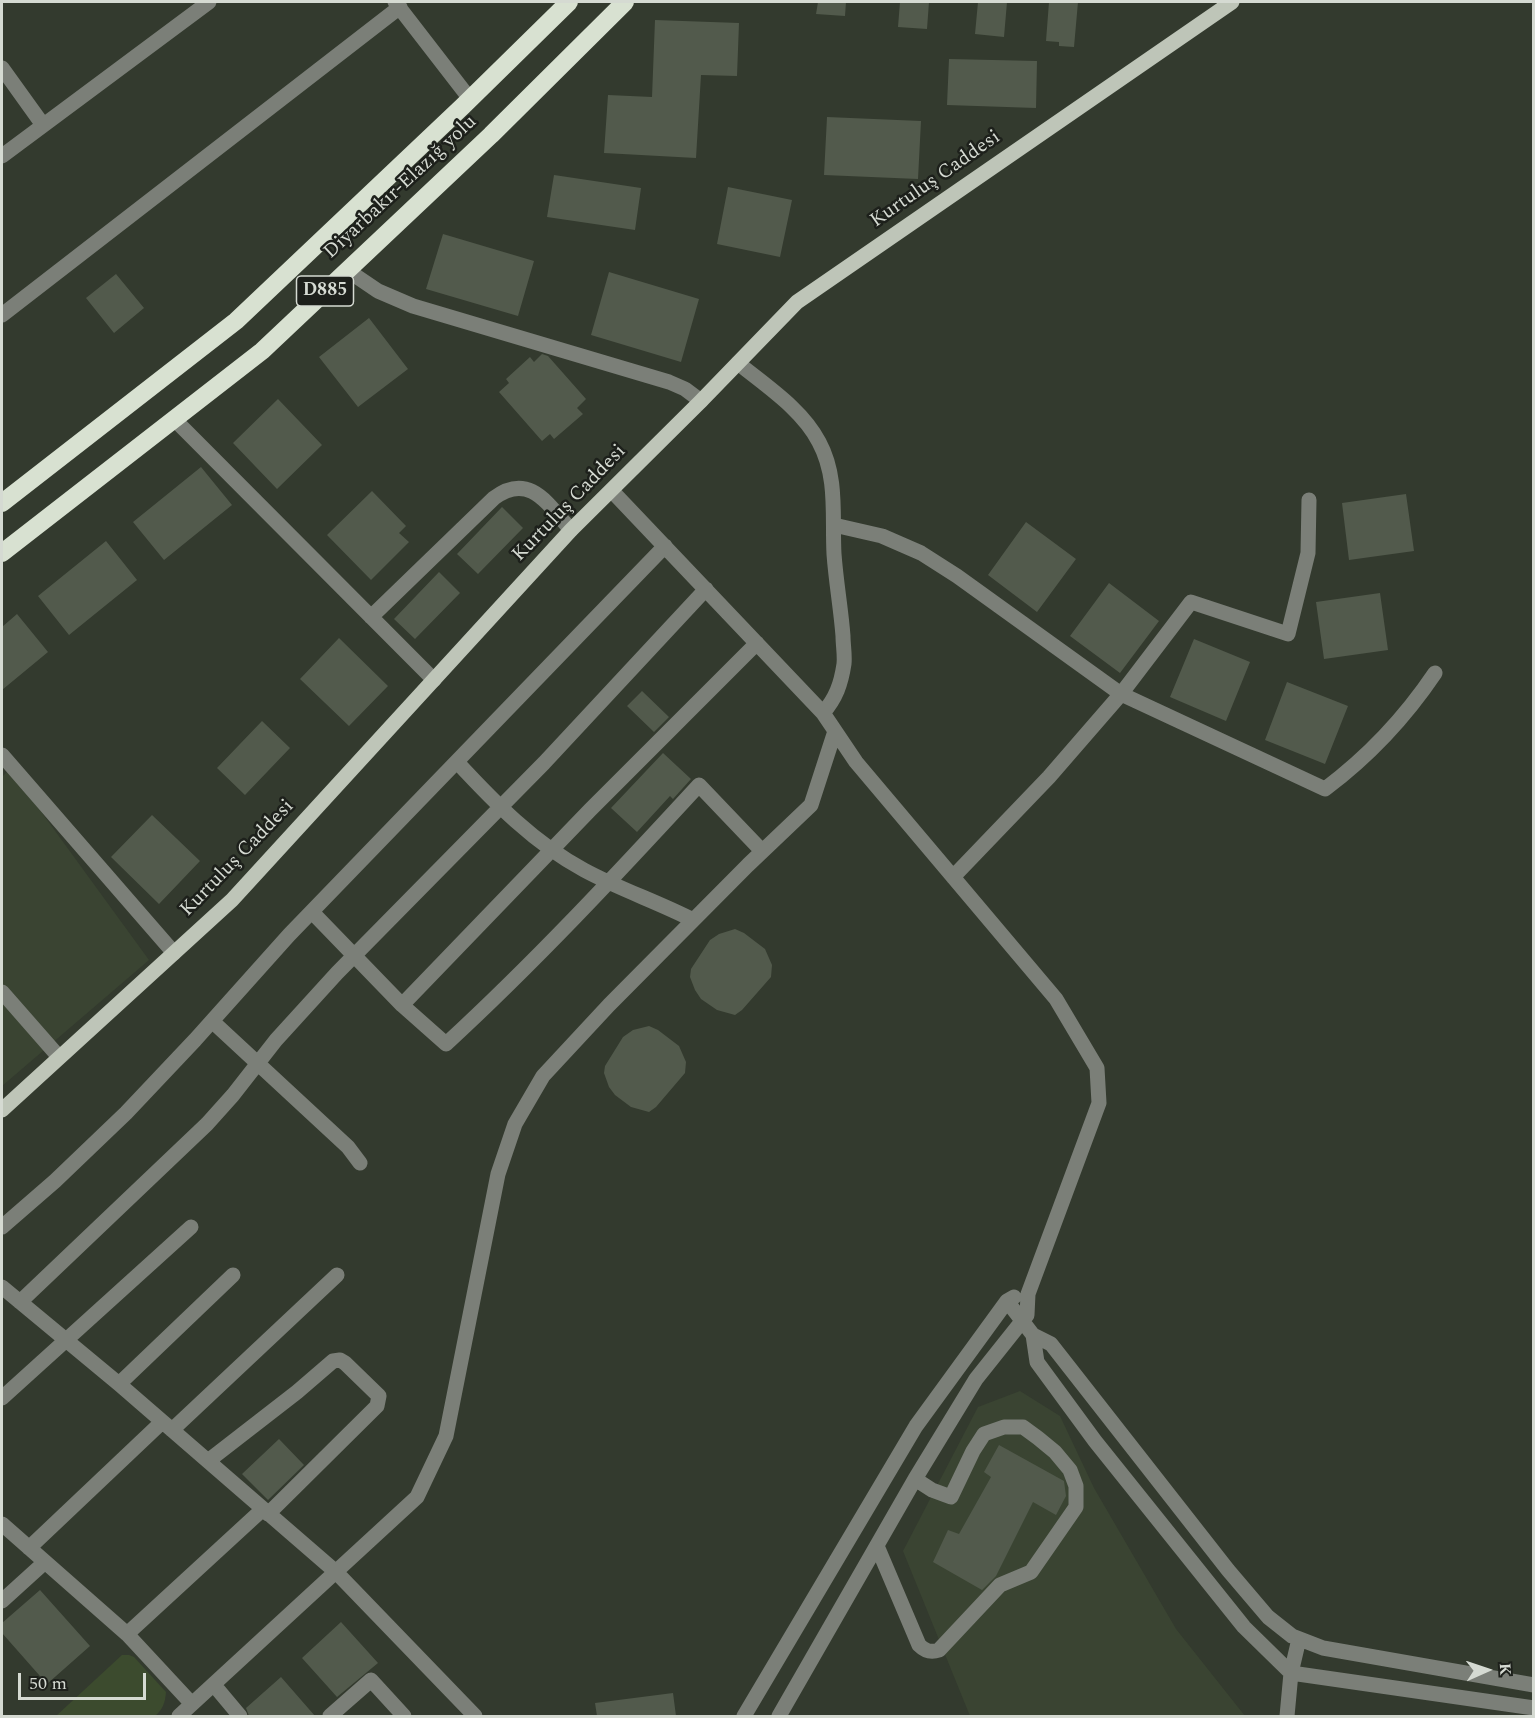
<!DOCTYPE html>
<meta charset="utf-8">
<style>
body{margin:0}
#map{position:relative;width:1535px;height:1718px;overflow:hidden;background:#333a2e;font-family:Spectral,serif}
canvas{display:block}
.frame{position:absolute;inset:0;border:3px solid #d5dad2;pointer-events:none}
.north{position:absolute;left:1457px;top:1640px;width:60px;height:60px;-webkit-text-stroke:4px #1d201b;paint-order:stroke;rotate:87deg;font-size:16px;font-weight:700;line-height:24px;text-align:center;color:#d5dad2}
.north::after{content:'';display:block;margin:auto;width:21px;height:27px;background:#d5dad2;clip-path:polygon(50% 0,100% 100%,50% 72%,0 100%)}
.scale{position:absolute;left:18px;top:1673px;width:128px;height:27px;box-sizing:border-box;border:3px solid #d5dad2;border-top:0;padding-left:8px;font-size:18px;line-height:21px;white-space:nowrap;color:#d5dad2;-webkit-text-stroke:4px #1d201b;paint-order:stroke}
</style>
<div id="map">
<canvas width="1535" height="1718"></canvas>
<div class="frame"></div>
<div class="north">K</div>
<div class="scale">50 m</div>
</div>
<script>
const c = document.querySelector('canvas').getContext('2d');
c.lineJoin = 'round';
function fill(path, color) { c.fillStyle = color; c.fill(path, 'evenodd'); }
function trace(path, color, width, dash) { c.strokeStyle = color; c.lineWidth = width; c.lineCap = dash ? 'butt' : 'round'; c.setLineDash(dash || []); c.stroke(path); }
function write(font, color, halo, rows, align = 'center') {
  c.font = font + ' Spectral,serif'; c.lineWidth = 5; c.setLineDash([]); c.textBaseline = 'middle'; c.strokeStyle = halo; c.fillStyle = color; for (const [text, x, y, turn = 0] of rows) {
    c.save(); c.translate(x, y); c.rotate((+turn || 0) * Math.PI / 180); c.textAlign = isNaN(turn) ? turn : align; if (halo) c.strokeText(text, 0, 0); c.fillText(text, 0, 0); c.restore();
  }
}
const built = new Path2D(`
 M10,769L149,960L2,1086V777Z
 M1020,1391L1060,1416L1094,1488L1176,1629L1245,1716H970L903,1551L978,1407Z`);
const green = new Path2D(`
 M122,1655H129L134,1657L166,1692C165,1703 163,1709 155,1716H56Z`);
const building = new Path2D(`
 M818,2H846L845,16L816,14Z
 M900,2H929L927,29L898,27Z
 M978,2H1007L1004,37L975,34Z
 M1049,2H1078L1074,47L1059,46V42L1046,41Z
 M655,20L739,23L737,76L701,75L696,158L604,153L608,95L652,97Z
 M949,59L1037,61L1036,108L947,105Z
 M827,117L921,121L918,179L824,175Z
 M554,175L641,188L635,230L547,217Z
 M728,187L792,200L780,257L717,244Z
 M443,234L534,261L518,316L426,289Z
 M609,272L699,299L681,362L591,335Z
 M116,274L144,308L114,333L86,298Z
 M369,318L408,369L358,407L319,357Z
 M542,354L548,356L586,399L577,408L583,414L554,439L550,434L542,441L499,392L509,383L506,379L530,357L534,362Z
 M278,399L322,445L277,489L233,443Z
 M201,467L232,505L164,560L133,522Z
 M372,491L406,526L399,533L409,542L371,580L327,535Z
 M1406,494L1414,551L1349,560L1342,503Z
 M502,507L523,528L478,574L457,554Z
 M1026,522L1076,559L1037,612L988,575Z
 M106,541L137,580L69,635L38,596Z
 M439,572L460,593L415,639L394,619Z
 M1109,583L1159,621L1120,673L1070,636Z
 M1380,593L1388,650L1324,659L1316,602Z
 M17,614L48,652L2,690V627Z
 M339,638L388,686L349,726L300,679Z
 M1194,639L1250,662L1226,721L1170,697Z
 M1287,682L1348,706L1325,764L1265,740Z
 M642,691L669,717L654,732L627,706Z
 M262,721L290,748L245,795L217,768Z
 M663,753L691,779L673,799L670,796L637,832L611,808Z
 M152,815L200,861L159,904L111,857Z
 M735,929L744,933L765,949L772,965L771,977L742,1010L735,1015L717,1010L701,999L695,990L690,977L691,969L710,940L719,934Z
 M649,1026L658,1030L679,1046L686,1062L685,1073L656,1107L649,1112L631,1107L615,1095L609,1087L604,1073L605,1066L623,1037L633,1030Z
 M279,1439L304,1465L268,1500L242,1474Z
 M999,1445L1064,1481L1066,1496L1056,1515L1033,1502L996,1576L982,1590L933,1562L948,1530L959,1534L991,1477L984,1472Z
 M40,1590L90,1646L47,1684L2,1633V1623Z
 M341,1622L378,1663L337,1697L302,1658Z
 M281,1677L315,1716H249L246,1708Z
 M673,1693L676,1716H597L595,1703Z`);
const minor = new Path2D(`
 M395,2L470,99
 M2,68L43,125
 M2,156L209,2
 M347,270L378,291L413,306L669,382L685,389L701,401
 M2,315L400,7
 M738,363C766,386 802,409 819,442C838,477 832,516 834,554C836,582 841,609 843,636C843,645 845,655 844,664C841,684 836,698 823,713
 M174,419L434,680
 M612,491L823,713L856,762L1056,999L1097,1068L1099,1103L1028,1294L1027,1315L976,1379L915,1479L779,1716
 M834,525L882,536L921,553L957,576L1121,694L1325,789C1369,756 1404,719 1435,673
 M371,617L494,498C530,471 549,506 571,530
 M2,755L174,953
 M457,762C495,803 534,843 584,870C619,889 658,902 693,920
 M953,877L1049,777L1121,694L1191,602L1288,634L1308,553L1309,500
 M312,912L402,1005L446,1044C535,962 617,874 699,785L762,851
 M2,992L59,1057
 M402,1005L590,810L757,643
 M212,1021L348,1147L360,1163
 M2,1227L55,1181L126,1113L195,1040L289,935L665,546
 M2,1287L119,1384L336,1572L475,1716
 M1007,1301L1033,1335L1051,1344L1228,1570L1268,1617L1292,1636L1323,1648L1534,1685
 M20,1302L207,1124L233,1095L276,1040L337,973L544,763L706,589
 M1033,1335L1037,1362L1095,1441L1244,1627L1291,1673L1534,1708
 M119,1384L233,1275
 M2,1398L191,1227
 M172,1430L337,1275
 M208,1461L297,1392L333,1361L340,1360L345,1363L379,1396L377,1406L268,1514
 M2,1524L127,1634L192,1704
 M877,1546L919,1645C925,1651 931,1653 939,1650L1000,1585L1031,1572L1076,1507V1486L1070,1470L1055,1452L1038,1438L1023,1427H1004L984,1434L973,1451L951,1497L932,1490L915,1479
 M29,1548L162,1422
 M2,1601L45,1562
 M127,1634L263,1509
 M214,1685L240,1716
 M179,1716L417,1497L446,1436L498,1174L515,1124L543,1076L609,1005L748,865L811,805L835,731
 M330,1716L371,1680L404,1716
 M744,1716L916,1426L1007,1301L1014,1297
 M1287,1716L1291,1673L1299,1639`);
const major = new Path2D(`
 M2,1110L232,900L571,530L701,401L797,302L1232,2`);
const highway = new Path2D(`
 M2,503L236,321L463,106L569,2
 M2,553L262,351L491,135L625,2`);
const shields = [
 [325,291,57]
];
const shieldNames = [
 ["D885",325,291]
];
const streetNames = [
 ["Kurtuluş Caddesi",936,180,-35],
 ["Diyarbakır-Elazığ yolu",401,188,-43],
 ["Kurtuluş Caddesi",570,504,-46],
 ["Kurtuluş Caddesi",238,859,-46]
];
fill(built, '#3a4432');
fill(green, '#3c4b2e');
fill(building, '#525a4c');
trace(minor, '#7b7f78', 15);
trace(major, '#bec5b8', 15);
trace(highway, '#d8e1d1', 18);
for (const [x, y, w] of shields) { const box = new Path2D(); box.roundRect(x - w / 2, y - 15, w, 30, 4.5); c.fillStyle = '#1d201b'; c.fill(box); trace(box, '#d5dad2', 1.5); }
write('bold 18px', '#d5dad2', null, shieldNames);
write('20px', '#d5dad2', '#1d201b', streetNames);
</script>
